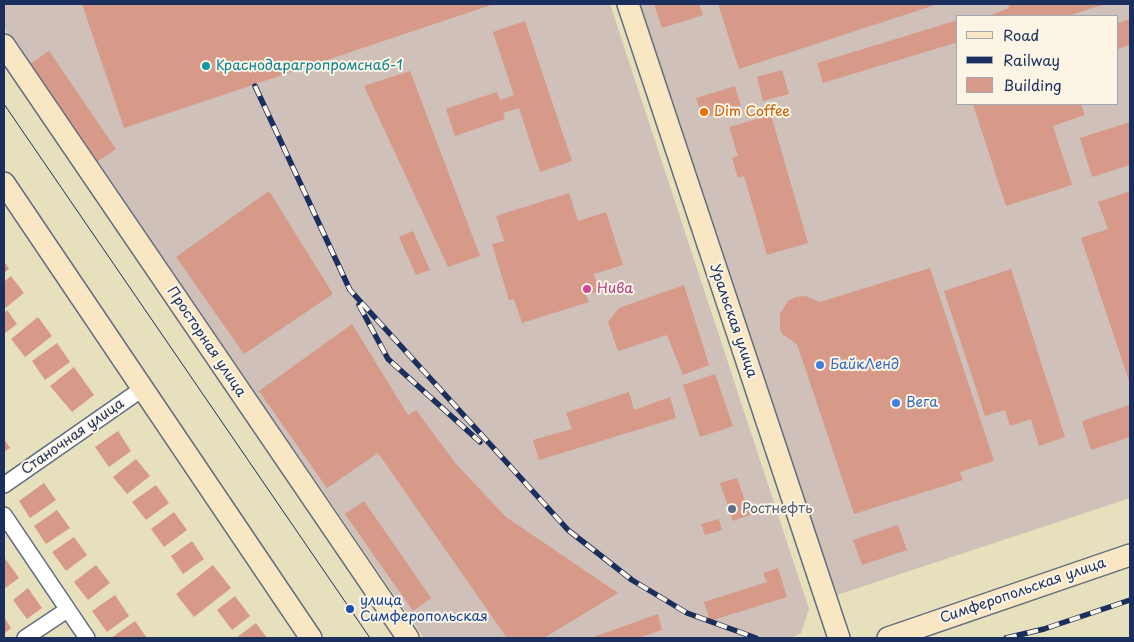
<!DOCTYPE html>
<meta charset="utf-8">
<style>
body{margin:0}
#map{position:relative;width:1134px;height:642px;overflow:hidden;background:#e7e0bd;font-family:"Playpen Sans",sans-serif}
canvas{display:block}
.frame{position:absolute;inset:0;border:5px solid #1b2f5e;pointer-events:none}
.legend{position:absolute;left:956px;top:15px;width:162px;height:90px;box-sizing:border-box;background:#fcf5e5;border:1px solid #a2a6af;margin:0;padding:6px 9px;list-style:none;font-size:15px;color:#1b2f5e}
.legend li{display:flex;align-items:center;gap:10px;height:25px}
.legend b{width:25px;border:1px solid #a2a6af}
</style>
<div id="map">
<canvas width="1134" height="642"></canvas>
<div class="frame"></div>
<ul class="legend">
<li><b style="height:6px;background:#f9e7c3"></b>Road</li>
<li><b style="height:6px;background:#1b2f5e"></b>Railway</li>
<li><b style="height:14px;background:#d79988"></b>Building</li>
</ul>
</div>
<script>
const c = document.querySelector('canvas').getContext('2d');
c.lineJoin = 'round';
function fill(path, color) { c.fillStyle = color; c.fill(path, 'evenodd'); }
function trace(path, color, width, dash) { c.strokeStyle = color; c.lineWidth = width; c.lineCap = dash ? 'butt' : 'round'; c.setLineDash(dash || []); c.stroke(path); }
function write(font, color, halo, rows, align = 'center') {
  c.font = font + ' "Playpen Sans",sans-serif'; c.lineWidth = 4; c.setLineDash([]); c.textBaseline = 'middle'; c.strokeStyle = halo; c.fillStyle = color; for (const [text, x, y, turn = 0] of rows) {
    c.save(); c.translate(x, y); c.rotate((+turn || 0) * Math.PI / 180); c.textAlign = isNaN(turn) ? turn : align; if (halo) c.strokeText(text, 0, 0); c.fillText(text, 0, 0); c.restore();
  }
}
const industrial = new Path2D(`
 M4,4H610L809,609L801,633L792,638H424L4,28Z
 M638,4H1130V498L831,597ZM958,16H1118V104H958Z`);
const building = new Path2D(`
 M82,4H494L124,128Z
 M654,4H699L703,15L662,28Z
 M718,4H938L739,69Z
 M1008,4H1105L1068,16H988L1009,8Z
 M1130,19V45L1118,49V23Z
 M958,20V42L823,83L817,63Z
 M525,21L572,161L540,172L519,108L503,113L505,119L455,136L446,109L497,92L500,100L514,95L493,32Z
 M49,51L116,149L97,162L30,64Z
 M782,70L789,94L763,101L757,77Z
 M410,71L480,256L448,267L364,86Z
 M735,86L741,106L703,118L696,98Z
 M973,104H1081L1085,115L1053,126L1072,185L1006,206Z
 M771,115L808,243L767,255L744,176L738,178L732,158L738,156L729,127Z
 M1130,122V165L1092,177L1080,138Z
 M269,191L333,294L244,354L176,257Z
 M1130,191V384L1081,238L1108,229L1098,202Z
 M569,193L578,221L606,212L623,265L594,274L599,291L586,295L589,302L522,323L514,299L509,300L492,244L504,241L496,216Z
 M413,231L430,270L416,275L399,237Z
 M4,261L9,269L4,273Z
 M930,268L994,461L960,472L963,480L854,514L797,344L782,334L780,329V314L788,301L796,297L806,296L820,302Z
 M1011,269L1065,437L1039,446L1031,419L1010,426L1005,410L985,416L944,291Z
 M11,276L24,293L4,309V282Z
 M684,285L709,365L683,375L667,335L618,351L608,322L619,308Z
 M7,310L17,324L4,334V313Z
 M38,317L52,336L25,357L11,339Z
 M352,324L408,415L416,410L456,464L506,517L618,593L544,638H507L378,453L327,488L259,391Z
 M57,343L70,362L45,380L32,361Z
 M74,367L94,395L72,412L50,386Z
 M715,374L733,426L700,437L683,385Z
 M629,392L634,410L670,397L676,418L539,460L533,440L572,429L566,413Z
 M1130,405V437L1091,450L1082,421Z
 M118,431L131,451L109,467L95,447Z
 M4,439L10,448L4,452Z
 M136,459L150,476L127,494L113,477Z
 M737,478L750,515L733,521L720,483Z
 M44,483L56,500L30,518L19,501Z
 M156,485L169,503L146,520L132,502Z
 M364,501L431,598L413,611L345,514Z
 M57,510L70,528L46,544L34,526Z
 M174,512L187,530L164,547L151,529Z
 M719,519L722,530L705,535L701,524Z
 M898,525L907,550L862,565L853,540Z
 M74,537L87,555L66,571L52,552Z
 M192,541L204,559L183,574L171,556Z
 M4,557L19,578L4,589Z
 M96,565L110,583L88,600L74,582Z
 M213,565L231,588L194,617L176,594Z
 M778,568L787,597L710,621L704,602L767,582L763,573Z
 M28,588L42,608L27,619L13,600Z
 M115,595L129,616L107,632L92,611Z
 M235,596L250,616L232,630L217,610Z
 M658,614L662,630L639,638H591Z
 M4,617L11,628L4,634Z
 M135,621L147,638H111Z
 M256,623L267,638H236Z`);
const street = new Path2D(`
 M4,485L142,389
 M4,515L87,638
 M25,638L67,610`);
const secondary = new Path2D(`
 M628,4L839,638
 M4,45L408,638
 M4,183L311,638
 M888,638L1130,555`);
const tram = new Path2D(`
 M4,104L370,638`);
const rail = new Path2D(`
 M255,86L350,290L568,530L632,580L687,613L756,638
 M359,305L388,359L480,442
 M1006,638L1044,629L1130,600`);
const markers = [
 [206,66,5,"#0f9aa8"],
 [704,112,5,"#e8710a"],
 [587,289,5,"#d1479c"],
 [820,365,5,"#3f7fe0"],
 [896,403,5,"#3f7fe0"],
 [732,509,5,"#5c6f8a"],
 [350,609,5,"#1a4fb4"]
];
const cultureNames = [
 ["Краснодарагропромснаб-1",216,66]
];
const foodNames = [
 ["Dim Coffee",714,112]
];
const hotelNames = [
 ["Нива",597,289]
];
const streetNames = [
 ["Уральская улица",733,321,71],
 ["Просторная улица",206,342,56],
 ["Станочная улица",73,437,-35],
 ["Симферопольская улица",1023,591,-19]
];
const shopNames = [
 ["БайкЛенд",830,365],
 ["Вега",906,403]
];
const serviceNames = [
 ["Ростнефть",742,509]
];
const transitNames = [
 ["улица",360,601],
 ["Симферопольская",360,617]
];
fill(industrial, '#cfc0ba');
fill(building, '#d79988');
trace(street, '#626d7f', 18);
trace(secondary, '#626d7f', 24);
trace(street, '#fff', 15);
trace(secondary, '#f9e7c3', 21);
trace(tram, '#1b2f5e', 1);
trace(rail, '#1b2f5e', 5.5);
trace(rail, '#fcf5e5', 4, [11]);
for (const [x, y, r, color] of markers) { const dot = new Path2D(); dot.arc(x, y, r, 0, 2 * Math.PI); c.fillStyle = color; c.fill(dot); trace(dot, '#fcf5e5', 2); }
write('14px', '#0d838f', '#fcf5e5', cultureNames, 'left');
write('14px', '#c56008', '#fcf5e5', foodNames, 'left');
write('14px', '#b23c85', '#fcf5e5', hotelNames, 'left');
write('14px', '#1b2f5e', '#fcf5e5', streetNames);
write('14px', '#366cbe', '#fcf5e5', shopNames, 'left');
write('14px', '#4e5e75', '#fcf5e5', serviceNames, 'left');
write('14px', '#164399', '#fcf5e5', transitNames, 'left');
</script>
